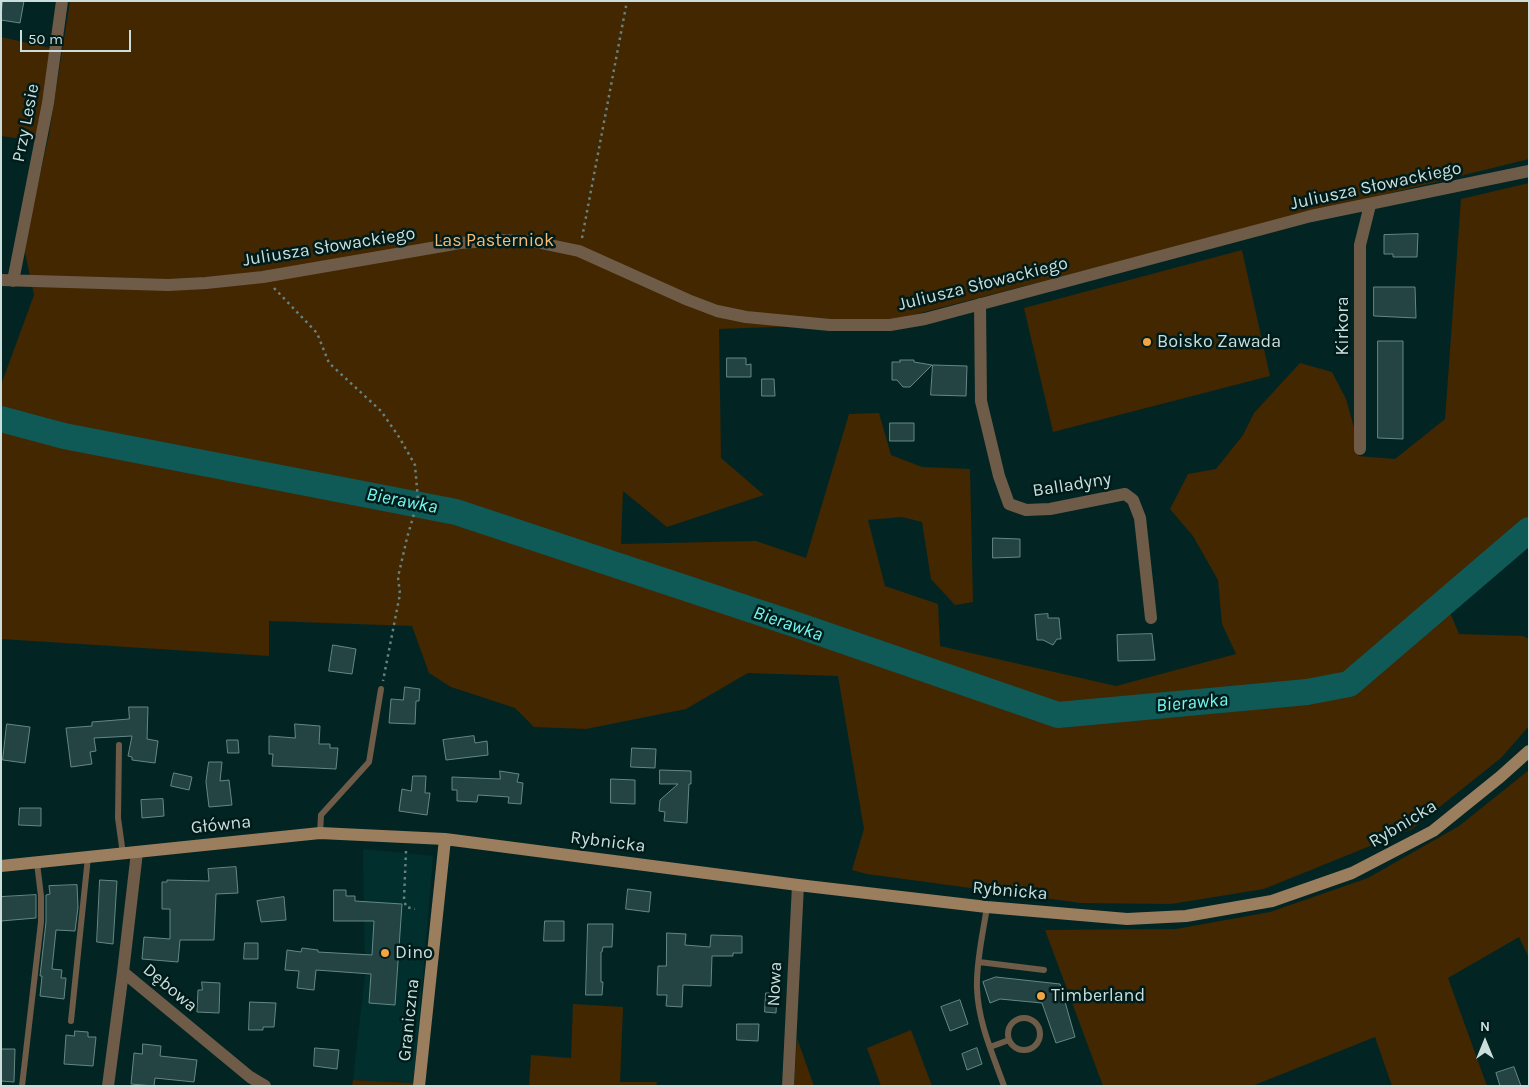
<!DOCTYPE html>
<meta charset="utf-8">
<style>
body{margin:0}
#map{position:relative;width:1530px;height:1087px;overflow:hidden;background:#022524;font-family:Karla,sans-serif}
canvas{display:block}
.frame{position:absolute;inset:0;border:2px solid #cbdedc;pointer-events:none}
.north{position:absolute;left:1460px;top:1017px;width:50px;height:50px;-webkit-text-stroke:4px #001c1a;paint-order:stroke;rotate:0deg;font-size:14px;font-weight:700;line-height:20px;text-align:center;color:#cbdedc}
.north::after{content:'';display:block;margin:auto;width:18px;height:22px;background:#cbdedc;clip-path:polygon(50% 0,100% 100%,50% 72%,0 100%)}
.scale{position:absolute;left:20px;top:30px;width:111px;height:22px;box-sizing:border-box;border:2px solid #cbdedc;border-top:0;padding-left:6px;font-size:15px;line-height:18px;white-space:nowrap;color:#cbdedc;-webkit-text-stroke:4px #001c1a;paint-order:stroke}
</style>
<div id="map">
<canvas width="1530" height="1087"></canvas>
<div class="frame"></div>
<div class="north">N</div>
<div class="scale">50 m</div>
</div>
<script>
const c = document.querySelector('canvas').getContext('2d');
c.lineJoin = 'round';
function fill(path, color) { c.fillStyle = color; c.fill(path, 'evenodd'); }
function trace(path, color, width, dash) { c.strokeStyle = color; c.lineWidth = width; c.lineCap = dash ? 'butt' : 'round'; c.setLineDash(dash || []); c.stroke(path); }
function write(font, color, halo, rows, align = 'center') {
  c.font = font + ' Karla,sans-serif'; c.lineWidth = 5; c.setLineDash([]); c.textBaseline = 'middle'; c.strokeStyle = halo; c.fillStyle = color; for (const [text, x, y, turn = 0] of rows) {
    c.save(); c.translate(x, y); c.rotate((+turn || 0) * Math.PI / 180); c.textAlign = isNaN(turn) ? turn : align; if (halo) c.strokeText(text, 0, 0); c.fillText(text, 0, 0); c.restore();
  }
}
const built = new Path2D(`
 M363,849L433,856L414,1083L353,1080L365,975Z`);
const green = new Path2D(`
 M70,1H1529V159L1233,232L897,319L830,325L719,329L721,458L764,495L667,527L623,491L621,544L756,541L806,558L849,414L879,413L891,455L922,467L970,469L973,602L955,605L931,579L922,522L902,517L868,520L885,586L938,604L940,646L1116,686L1236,654L1222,624L1218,580L1193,536L1170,509L1188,474L1216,469L1243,435L1254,413L1300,363L1332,372L1346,399L1360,449L1358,456L1395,459L1445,419L1461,199L1529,183V518L1442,593L1459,634L1523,636L1529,639V726L1501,758L1412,829L1264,889L1171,904L1081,903L867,874L852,870L864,829L838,676L748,673L686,709L586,729L534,727L515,708L451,687L429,673L412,626L269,621V656L1,639V420L122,453L239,479L204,460L1,413V385L34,295L24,248L49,134Z
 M1,37L51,48L37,141L1,136Z
 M1242,250L1270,376L1053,432L1024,308Z
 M1529,770V958L1519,937L1448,978L1487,1086H1392L1375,1037L1252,1086H1103L1045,930L1176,929L1270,912L1368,878L1459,826Z
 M573,1004L623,1007L620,1082H657L656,1086H529L531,1055L571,1058Z
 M911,1030L932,1086H881L867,1048Z
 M797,1038L814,1086H794Z
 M353,1080L414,1083V1086H352Z`);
const river = new Path2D(`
 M1,419L64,436L456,512L803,627L1058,715L1307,692L1349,684L1529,530`);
const building = new Path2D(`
 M3,1H24L20,23L1,20Z
 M1418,234L1417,257H1393V254H1384V235Z
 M1374,287H1415L1416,318L1374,316Z
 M1378,341H1403V439L1378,438Z
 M727,358H746V365L751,364V377H727Z
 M900,360H914V362L932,365L910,387H903L897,380H892V362H900Z
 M933,365L967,366L966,396L931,395Z
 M762,379H774L775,396H762Z
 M890,423H914V441H890Z
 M993,538L1020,539V557L993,558Z
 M1048,614V618H1059L1061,639H1057L1053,645L1043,640H1037L1035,615Z
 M1152,634L1155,660L1118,661L1117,635Z
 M333,645L356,649L352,674L329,671Z
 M405,687L420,689L419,701H416L415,724L389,723L391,699L403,700Z
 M129,707H148L147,739L158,741L155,763L132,760V757L128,756L132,736L94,738L96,751L90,752L92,764L71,767L66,728L92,726V722L129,719Z
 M7,724L30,727L25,763L3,760Z
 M295,724L320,726L319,744H330V748H338L336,769L272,766L273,754H269V736L295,738Z
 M474,736L475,743L487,741L488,755L446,760L443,740Z
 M227,740H238L239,753H228Z
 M632,748L656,749L655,768L631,767Z
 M209,762H222L220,781L229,780L232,805L209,807L206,782Z
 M660,770L691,771V784H689L687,823L664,821L665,812L659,811L660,800L678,784H660Z
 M500,771L519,774L517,782L523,783L521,804L508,803L509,797L478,795L477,802L457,801V790H452V777L500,779Z
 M174,773L192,777L189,790L171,786Z
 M413,776H426L425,793H430L427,815L399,811L402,789L411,791Z
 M611,779L635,780V804L611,803Z
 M163,799L164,816L142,818L141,800Z
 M20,808H41V826L19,825Z
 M236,867L238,893L216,894L214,940H180L178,962L142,959L144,937L170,939V909H162V882H167V880L209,881L208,869Z
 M100,880L117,881L113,944L97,942Z
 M77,885L78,907L75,931L56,930L52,969L62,970L61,978H66L64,999L40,996L42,976H40L46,922V895L50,894L49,886Z
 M628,889L651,892L649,912L626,909Z
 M334,890H346V896H355V901L402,904L395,1005L369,1003L371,974L316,970L314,990L297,988L299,971L285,970L287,950L301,952L302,948L318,950V952L372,955L374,921H334Z
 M36,895V918L1,921V897Z
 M284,897L286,920L261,922L257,901Z
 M545,921H564V941H544Z
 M588,924H613L612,947H603L602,952H601V982H603L602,995H586Z
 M667,933L686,934L685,945L710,947L711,935L742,936V953H733V956H712L711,986L683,985L682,1007L666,1006L667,995H657L658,966H666Z
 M245,943H258V959H244Z
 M996,977L1060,984L1075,1037L1056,1043L1042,1003L1000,999L990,1003L983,982Z
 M202,982L220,983L219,1013L197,1012L198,990H202Z
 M766,993H777L776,1013L765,1012Z
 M960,1000L968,1024L950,1031L941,1007Z
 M250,1002L276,1003L274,1027H263V1030H249Z
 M737,1024H759L758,1041L737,1040Z
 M75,1031L88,1032V1037H96L93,1066L64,1064L66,1035L74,1036Z
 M143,1044L161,1046L160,1056L197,1060L194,1082L155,1078L154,1086L131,1084L134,1053L142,1054Z
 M315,1048L339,1050L337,1069L314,1066Z
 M977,1048L982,1064L967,1070L962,1054Z
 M1,1049H15L14,1082L1,1081Z
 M1514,1067L1521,1086H1500L1496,1073Z`);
const path = new Path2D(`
 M582,238L627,1
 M274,288L317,333L329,363L381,411L399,437L415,465L418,500L407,538L398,577L400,594L383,681
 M406,851L404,899L406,907L415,909`);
const lane = new Path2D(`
 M119,745L118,818L123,854
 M320,833L321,815L369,762L381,689
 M987,907C983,933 976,962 977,988C978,1022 993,1055 1004,1086
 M979,962L1044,970
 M1008 1034a16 16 0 1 1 32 0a16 16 0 1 1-32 0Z
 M71,1021L88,857
 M990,1047L1009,1040
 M22,1086L41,922V896L37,863`);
const street = new Path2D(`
 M1,280L168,285L206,283L263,277L460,243L502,240L531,241L579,251L688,300L717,311L746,317L830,325H890L925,319L1311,216L1529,171
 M13,281L48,103L62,1
 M980,304L981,401L999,476L1009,504L1026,510L1050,509L1125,494L1133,500L1140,518L1151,618
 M1360,449V245L1370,205
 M137,852L123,972L250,1077L265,1086
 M108,1086L123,972
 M788,1086L798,885`);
const secondary = new Path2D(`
 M1,866L320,833L445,839L798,885L987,907L1127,919L1186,916L1272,901L1352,873L1433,831L1500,777L1529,751
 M419,1086L445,839`);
const markers = [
 [1147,342,5,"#f2a541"],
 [385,953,5,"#f2a541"],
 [1041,996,5,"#f2a541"]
];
const streetNames = [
 ["Przy Lesie",26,123,-79],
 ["Juliusza Słowackiego",1376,186,-12],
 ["Juliusza Słowackiego",329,247,-9],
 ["Juliusza Słowackiego",983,284,-14],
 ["Kirkora",1343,326,-90],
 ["Balladyny",1072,485,-9],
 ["Rybnicka",1403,824,-31],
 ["Główna",221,825,-6],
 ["Rybnicka",608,842,7],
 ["Rybnicka",1010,891,5],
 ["Nowa",775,984,-87],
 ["Dębowa",170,988,40],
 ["Graniczna",409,1020,-84]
];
const parkNames = [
 ["Las Pasterniok",494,241]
];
const poiNames = [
 ["Boisko Zawada",1157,342],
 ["Dino",395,953],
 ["Timberland",1051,996]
];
const waterNames = [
 ["Bierawka",402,501,11],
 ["Bierawka",788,624,19],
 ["Bierawka",1192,703,-5]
];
fill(built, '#002f2d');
fill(green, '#422701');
trace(river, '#0f5956', 26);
fill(building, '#234442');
trace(building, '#658885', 1);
trace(path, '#66817f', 2.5, [2.5, 4]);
trace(lane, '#6e5c48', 6);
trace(street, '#6e5c48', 12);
trace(secondary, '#9b7e5e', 12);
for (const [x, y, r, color] of markers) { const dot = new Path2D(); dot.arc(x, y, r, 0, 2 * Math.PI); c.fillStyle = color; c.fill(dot); trace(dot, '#001c1a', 2); }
write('18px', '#cbdedc', '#001c1a', streetNames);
write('18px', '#fabc74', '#001c1a', parkNames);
write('18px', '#cbdedc', '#001c1a', poiNames, 'left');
write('italic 19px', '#75f7ef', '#001c1a', waterNames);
</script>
